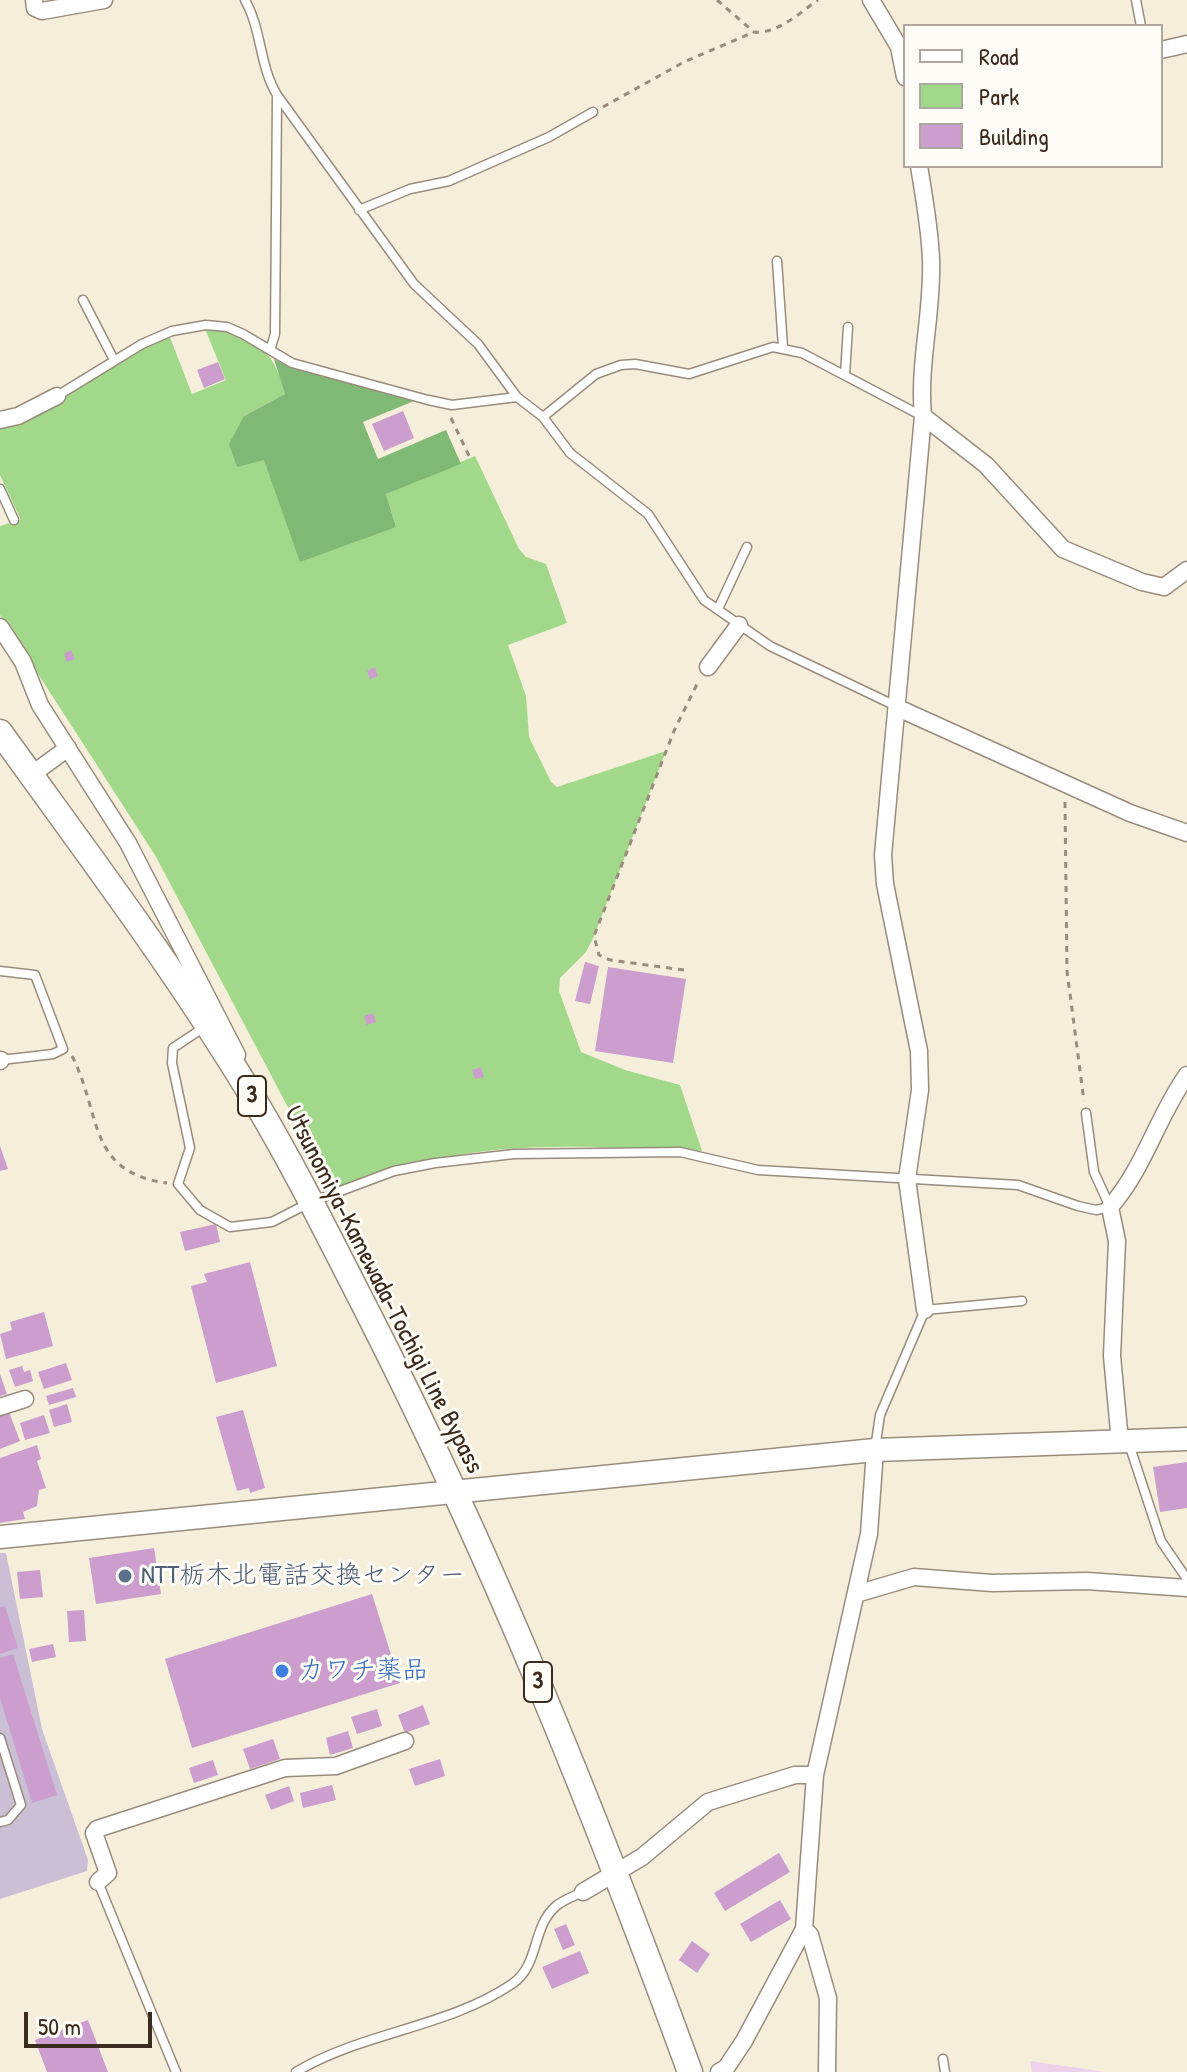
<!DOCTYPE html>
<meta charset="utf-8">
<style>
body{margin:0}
#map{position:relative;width:1187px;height:2072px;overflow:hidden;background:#f5eedb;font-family:"Patrick Hand",sans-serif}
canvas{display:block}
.legend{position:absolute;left:903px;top:24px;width:260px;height:144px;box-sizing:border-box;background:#fdfcf7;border:2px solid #afa8a0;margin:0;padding:10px 14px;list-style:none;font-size:24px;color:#3b2a1e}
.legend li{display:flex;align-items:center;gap:16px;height:40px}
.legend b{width:40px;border:2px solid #afa8a0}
.scale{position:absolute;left:24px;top:2012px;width:128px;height:36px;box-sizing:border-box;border:4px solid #3b2a1e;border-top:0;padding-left:10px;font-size:24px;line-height:28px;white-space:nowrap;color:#3b2a1e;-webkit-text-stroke:6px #fdfcf7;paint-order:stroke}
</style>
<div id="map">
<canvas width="1187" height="2072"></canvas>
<ul class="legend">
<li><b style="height:10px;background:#fff"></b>Road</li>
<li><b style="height:22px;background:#a1d889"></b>Park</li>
<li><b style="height:22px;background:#cb9ece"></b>Building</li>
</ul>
<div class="scale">50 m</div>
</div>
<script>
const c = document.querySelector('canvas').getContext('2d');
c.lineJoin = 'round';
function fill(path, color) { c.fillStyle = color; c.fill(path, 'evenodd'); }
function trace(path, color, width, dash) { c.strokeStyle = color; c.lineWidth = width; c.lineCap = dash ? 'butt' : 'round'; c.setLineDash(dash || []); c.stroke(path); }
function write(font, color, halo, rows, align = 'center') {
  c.font = font + ' "Patrick Hand","Klee One",sans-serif'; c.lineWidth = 6; c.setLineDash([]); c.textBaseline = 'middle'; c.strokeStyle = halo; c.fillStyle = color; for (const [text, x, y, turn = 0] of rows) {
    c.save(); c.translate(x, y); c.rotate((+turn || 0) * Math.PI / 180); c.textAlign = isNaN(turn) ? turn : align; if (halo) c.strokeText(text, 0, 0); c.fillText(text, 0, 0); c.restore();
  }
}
const built = new Path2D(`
 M1030,2061L1105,2072H1032Z`);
const industrial = new Path2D(`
 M0,1553H6L42,1729L88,1860L87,1871L0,1899Z`);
const green = new Path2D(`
 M205,329C253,333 274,348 285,394L244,416L239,432L264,460L396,527L386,494L475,456L519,549L526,557L546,564L567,623L508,645L526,696L529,737L551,782L557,787L666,751L594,936L586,952L560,978L559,991L581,1052L625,1070L680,1085L702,1151C621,1148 514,1140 436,1160C402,1168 369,1181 336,1192L330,1187L155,855L0,615V526L21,520L0,475V427L55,404L112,366L169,335L192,394L226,380Z`);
const forest = new Path2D(`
 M274,359L289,367L414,401L363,422L378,459L446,430L461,464L386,494L396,527L300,562L264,460L237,467L229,444L244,416L285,394Z`);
const building = new Path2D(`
 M218,362L225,379L204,388L197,370Z
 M403,411L414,438L384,451L372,424Z
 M71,650L75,659L67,662L64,654Z
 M375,667L378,676L370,679L367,671Z
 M585,962L599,966L590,1004L575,1001Z
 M608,967L686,979L673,1063L595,1051Z
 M373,1013L376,1022L367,1025L364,1016Z
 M481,1067L484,1077L475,1079L472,1070Z
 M0,1146L8,1169L0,1171Z
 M216,1224L220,1242L185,1251L180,1232Z
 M250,1262L277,1366L216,1383L191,1286L207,1282L204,1274Z
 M44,1312L53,1346L6,1359L0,1334L12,1330L10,1322Z
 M66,1363L72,1380L44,1389L38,1372Z
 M22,1366L24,1372L30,1370L33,1381L15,1387L9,1370Z
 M0,1374L7,1394L0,1396Z
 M73,1388L76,1397L49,1405L46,1396Z
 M67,1404L72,1422L54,1427L49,1410Z
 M243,1410L265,1488L250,1493L249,1488L237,1491L216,1417Z
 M9,1412L20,1441L0,1449V1416Z
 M44,1415L50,1433L25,1440L20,1423Z
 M37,1445L41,1459L37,1461L46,1488L39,1490L37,1506L23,1512L25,1519L0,1523V1458Z
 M1187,1462V1508L1160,1512L1153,1467Z
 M154,1548L161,1594L96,1604L89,1558Z
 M40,1570L43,1597L20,1599L17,1572Z
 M372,1594L400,1683L192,1748L165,1659Z
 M5,1606L18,1648L0,1654V1607Z
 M84,1610L86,1641L69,1642L67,1611Z
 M53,1644L56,1657L32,1662L29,1649Z
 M13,1654L57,1795L32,1803L0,1698V1658Z
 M423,1705L430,1724L405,1733L398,1715Z
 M377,1709L382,1726L357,1734L351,1717Z
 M348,1731L353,1748L330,1755L326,1738Z
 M273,1739L280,1759L250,1769L243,1749Z
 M440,1759L445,1776L415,1786L409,1769Z
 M213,1760L218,1775L194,1783L189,1768Z
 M332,1785L336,1800L303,1808L300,1793Z
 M289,1786L294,1801L271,1810L265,1795Z
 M779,1853L790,1872L725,1911L714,1893Z
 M780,1900L791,1919L751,1942L740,1924Z
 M566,1924L575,1945L563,1950L554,1929Z
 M692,1941L710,1954L697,1973L679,1960Z
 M580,1951L589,1973L552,1989L542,1967Z
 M88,2020L108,2072H47L35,2040Z`);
const path = new Path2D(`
 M717,0L754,32C778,34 799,13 818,0
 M603,107L684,62L754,32
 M451,418L470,458
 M1065,802L1067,971L1084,1101
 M684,970L610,960L599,955L594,936L674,731L699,680
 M72,1056C102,1114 86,1172 167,1183`);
const lane = new Path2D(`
 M245,0C262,30 259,65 277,95L414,284L478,344L517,397L543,417L570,453L648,514L704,600L770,646L898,707
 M1136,0L1141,26
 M359,210L410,189L449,181L549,137L593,112
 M777,261L783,347
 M83,300L114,360
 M271,347L275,334L277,97
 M845,375L848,327
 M57,396L142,344L172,331L206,325L227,327L243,334L292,363L428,400L452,405L517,397
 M543,417L596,374L621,365L635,364L689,374L773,347L802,353L922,416
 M0,489L14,520
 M718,609L747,547
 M0,971L35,975L63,1049L53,1054L1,1060
 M203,1028L173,1048L172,1063L190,1148L178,1184L200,1210L230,1227L272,1222L311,1202L394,1171L435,1163L514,1154L680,1152L758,1170L1018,1185L1078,1206L1096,1210L1110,1207L1094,1172L1086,1113
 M1128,1441L1161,1541L1187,1579
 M875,1449L880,1415L925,1310L1022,1301
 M0,1738L21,1805L8,1820L0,1822
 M98,1882L176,2072
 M943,2059L945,2072
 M296,2072C362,2032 447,2028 512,1984C540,1965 531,1928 556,1906C563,1900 574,1896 583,1892`);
const street = new Path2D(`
 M34,0L35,8L42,11L104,0
 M871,0L899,47L905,77
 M1161,50L1187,44
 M919,166C924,197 930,229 931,260C933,312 918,364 923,416L883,855L885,884L919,1051L920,1090L907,1179L925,1310
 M923,416L986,465L1063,549L1142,582L1164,587L1187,570
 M0,420L18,416L57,396
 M0,627L23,662L40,705L128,843L237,1055
 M708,667L739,625
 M898,708L1130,813L1187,833
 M31,775L68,748
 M0,1061L1,1060
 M0,1407L25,1399
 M1120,1442L1112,1356L1117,1241L1110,1207C1145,1167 1157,1117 1187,1075
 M856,1594L914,1577L992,1583L1087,1581L1187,1588
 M98,1882L108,1873L94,1833L97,1829L285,1768L336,1766L405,1741
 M583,1892L642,1857L708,1802L795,1775H815
 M804,1929L810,1935L828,1998L827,2072
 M719,2072L726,2068L744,2041L804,1929L815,1775L869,1534L875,1450`);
const secondary = new Path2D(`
 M0,1537L875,1450L1187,1439`);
const primary = new Path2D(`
 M0,732C87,853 178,973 255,1101C295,1168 330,1239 366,1309C492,1556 595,1812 690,2072`);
const markers = [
 [125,1576,8,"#5c6f8a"],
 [282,1671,8,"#3f7fe0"]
];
const shields = [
 [252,1096,28],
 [538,1682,28]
];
const shieldNames = [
 ["3",252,1096],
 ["3",538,1682]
];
const streetNames = [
 ["Utsunomiya-Kamewada-Tochigi Line Bypass",383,1290,63]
];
const serviceNames = [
 ["NTT栃木北電話交換センター",141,1576]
];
const shopNames = [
 ["カワチ薬品",298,1671]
];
fill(built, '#ecd1ea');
fill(industrial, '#cbbfd5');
fill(green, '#a1d889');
fill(forest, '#80b875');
fill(building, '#cb9ece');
trace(lane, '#988c7c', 11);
trace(street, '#988c7c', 19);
trace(secondary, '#988c7c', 25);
trace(primary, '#988c7c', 27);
trace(path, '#988c7c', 3, [6, 6]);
trace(lane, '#fff', 8);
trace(street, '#fff', 16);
trace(secondary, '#fff', 22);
trace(primary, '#fff', 24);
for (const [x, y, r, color] of markers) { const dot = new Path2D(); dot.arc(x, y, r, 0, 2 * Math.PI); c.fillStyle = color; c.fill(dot); trace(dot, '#fdfcf7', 3); }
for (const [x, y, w] of shields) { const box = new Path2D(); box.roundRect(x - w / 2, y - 20, w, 40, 6); c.fillStyle = '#fdfcf7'; c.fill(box); trace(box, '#3b2a1e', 2); }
write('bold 24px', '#3b2a1e', null, shieldNames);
write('26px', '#3b2a1e', '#fdfcf7', streetNames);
write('26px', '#4e5e75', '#fdfcf7', serviceNames, 'left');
write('26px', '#366cbe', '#fdfcf7', shopNames, 'left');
</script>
